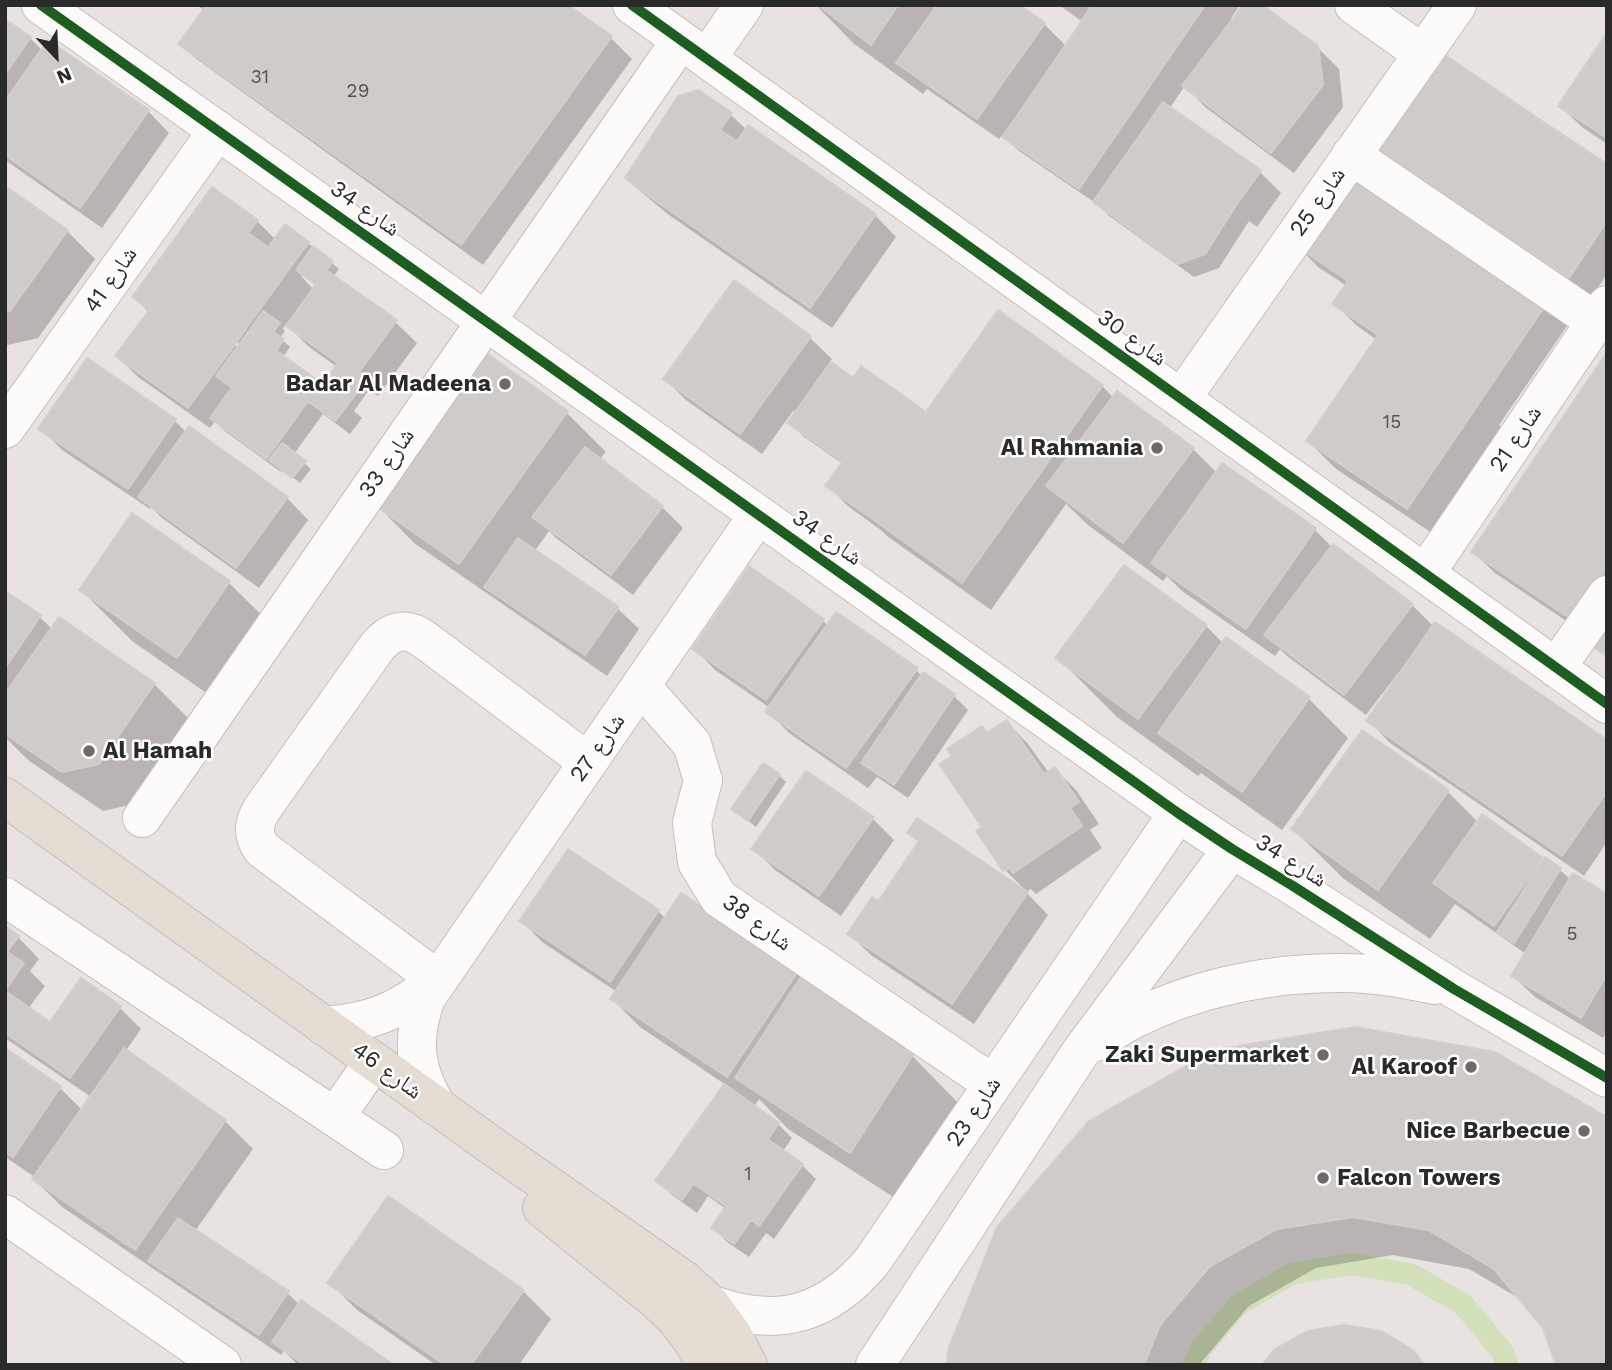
<!DOCTYPE html>
<meta charset="utf-8">
<style>
body{margin:0}
#map{position:relative;width:1612px;height:1370px;overflow:hidden;background:#e8e2e0;font-family:"Work Sans",sans-serif}
canvas{display:block}
.frame{position:absolute;inset:0;border:7px solid #2a2a2a;pointer-events:none}
.north{position:absolute;left:21px;top:21px;width:70px;height:70px;-webkit-text-stroke:5px #fff;paint-order:stroke;rotate:157deg;font-size:19px;font-weight:700;line-height:28px;text-align:center;color:#2a2a2a}
.north::after{content:'';display:block;margin:auto;width:24px;height:32px;background:#2a2a2a;clip-path:polygon(50% 0,100% 100%,50% 72%,0 100%)}
</style>
<div id="map">
<canvas width="1612" height="1370"></canvas>
<div class="frame"></div>
<div class="north">N</div>
</div>
<script>
const c = document.querySelector('canvas').getContext('2d');
c.lineJoin = 'round';
function fill(path, color) { c.fillStyle = color; c.fill(path, 'evenodd'); }
function trace(path, color, width, dash) { c.strokeStyle = color; c.lineWidth = width; c.lineCap = dash ? 'butt' : 'round'; c.setLineDash(dash || []); c.stroke(path); }
function write(font, color, halo, rows, align = 'center') {
  c.font = font + ' "Work Sans","Noto Naskh Arabic",sans-serif'; c.lineWidth = 5; c.setLineDash([]); c.textBaseline = 'middle'; c.strokeStyle = halo; c.fillStyle = color; for (const [text, x, y, turn = 0] of rows) {
    c.save(); c.translate(x, y); c.rotate((+turn || 0) * Math.PI / 180); c.textAlign = isNaN(turn) ? turn : align; if (halo) c.strokeText(text, 0, 0); c.fillText(text, 0, 0); c.restore();
  }
}
const green = new Path2D(`
 M1352,1253L1415,1264L1471,1296L1512,1346L1519,1365H1495L1492,1357L1456,1313L1407,1285L1352,1275L1296,1284L1247,1312L1210,1355L1206,1365H1182L1191,1343L1233,1295L1289,1263Z`);
const shadow = new Path2D(`
 M197,5H565L611,38L632,59L483,265L195,58L181,44L205,11Z
 M816,5H1017L1044,24L1066,46L1083,22L1059,5H1240L1231,18L1234,20L1317,47L1339,69L1343,107L1294,173L1205,107L1185,86L1169,109L1259,171L1281,193L1257,227L1249,221L1219,268L1194,277L1109,216L1095,201L1094,202L1019,151L1002,135L999,139L927,89L923,94L853,43Z
 M5,21L30,38L43,51L148,111L169,133L102,228L5,160Z
 M1607,36V144L1582,127L1560,106Z
 M698,92L731,115L747,130L875,215L896,237L832,328L669,215L641,192L627,178Z
 M1371,146L1607,167V274L1591,298Z
 M5,188L67,231L95,259L38,338L8,345L5,344Z
 M257,221L276,240L308,243L339,269L333,277L395,322L417,343L378,396L369,390L354,411L362,418L350,434L323,414L294,454L311,469L300,483L283,470L281,472L226,432L215,421L210,428L138,377L117,356L149,312L134,297ZM302,275L317,286L314,290L301,276ZM286,324L309,347L337,367L324,387L283,357L290,347L280,338L285,331L283,329ZM234,339L240,345V350L234,344Z
 M1297,245L1546,305L1567,326L1499,425L1505,432L1435,535L1336,469L1308,441L1377,340L1356,325L1335,304L1347,286L1318,267Z
 M735,283L810,338L832,359L829,363L854,380L926,415L999,313L1102,386L1114,398L1193,449L1217,473L1315,530L1332,547L1412,605L1434,627L1607,742V842L1584,876L1390,743L1369,721L1401,674L1399,672L1366,715L1287,656L1280,649L1275,656L1182,591L1167,576L1163,581L1088,525L1066,504L991,610L887,536L881,530L849,507L828,486L843,464L804,437L790,422L796,413L793,411L762,454L686,400L665,379Z
 M1607,357V619L1593,639L1495,573L1473,552Z
 M567,413L606,452L599,460L662,507L683,528L633,595L556,538L549,531L534,552L617,608L639,629L607,676L414,543L375,503Z
 M174,420L187,433L287,498L308,520L259,588L162,518L151,507L150,509L62,450L41,428Z
 M133,516L229,583L280,633L228,708L132,641L81,590Z
 M5,593L39,616L52,629L154,684L193,723L138,803L103,811L28,760L5,737Z
 M822,620L828,626L916,670L922,676L954,696L968,710L908,798L877,777L868,788L789,733L768,711L770,708L715,670L694,648Z
 M1206,626L1224,644L1227,640L1309,699L1348,738L1282,830L1201,773L1198,776L1117,717L1058,658Z
 M1007,722L1028,744L1049,773L1055,769L1076,790L1099,824L1090,830L1102,848L1036,894L1031,889L1026,892L1048,915L974,1024L871,955L849,934L879,904L920,843L910,833L1022,890L1023,888L1005,870L978,831L985,827L954,756L982,728L989,735Z
 M807,773L873,819L894,840L841,916L775,870L754,849Z
 M779,775L786,782L756,827L733,809Z
 M1448,792L1478,822L1544,862L1545,860L1560,870L1571,880L1607,896V1031L1603,1038L1535,997L1513,976L1526,954L1455,904L1430,939L1344,879L1293,829Z
 M658,911L666,919L797,973L803,979L890,1033L963,1108L901,1202L788,1129L759,1099L754,1107L778,1124L792,1138L783,1151L802,1165L816,1179L774,1239L766,1233L749,1257L727,1242L713,1227L726,1209L708,1196L697,1213L672,1195L658,1181L726,1085L640,1027L612,999L617,992L542,942L521,920Z
 M5,929L18,937L39,959L30,971L45,986L28,1009L51,1025L82,981L120,1008L141,1029L125,1052L225,1121L253,1149L195,1231L287,1293L300,1305L391,1365H298L284,1351L281,1355L62,1207L34,1179L35,1177L5,1157V1050L60,1088L82,1110L91,1097L5,1038Z
 M1355,1029L1545,1327L1522,1300L1469,1269L1393,1255L1316,1268L1249,1306L1199,1365H949Z
 M329,1282L523,1291L551,1319L519,1365H436L357,1310Z`);
const building = new Path2D(`
 M207,5H346L271,110L178,44Z
 M346,5H350L445,72L368,179L271,110Z
 M350,5H493L445,72Z
 M493,5H568L612,36L538,139L445,72Z
 M818,5H898L871,45Z
 M937,5H1020L1045,23L977,119L896,63Z
 M1092,5H1205L1154,80L1077,28Z
 M1243,5H1262L1318,46L1323,85L1271,153L1182,86Z
 M5,19L31,37L5,74Z
 M1077,28L1154,80L1111,142L1091,129L1085,139L1028,100Z
 M1607,33V138L1558,106Z
 M48,40L149,110L80,208L5,155V101Z
 M1436,49L1536,117L1470,213L1369,147Z
 M445,72L538,139L461,245L368,179Z
 M699,90L732,113L720,130L700,116L646,194L625,178L678,96Z
 M1028,100L1085,139L1091,129L1111,142L1079,189L1002,137Z
 M1163,102L1261,170L1235,207L1216,194L1186,237L1107,182Z
 M700,116L772,166L718,244L646,194Z
 M1536,117L1607,164V221L1569,278L1470,213Z
 M748,125L876,214L810,308L718,244L772,166L737,142Z
 M1347,169L1446,235L1378,335L1332,304L1348,281L1295,245Z
 M1107,182L1186,237L1216,194L1235,207L1205,254L1178,264L1093,202Z
 M5,186L68,230L10,311L5,312Z
 M212,187L258,220L248,233L292,265L249,324L160,259Z
 M285,224L309,242L292,265L268,248Z
 M1446,235L1547,303L1479,403L1378,335Z
 M313,246L333,261L316,285L296,270Z
 M160,259L249,324L236,343L163,291L149,309L132,297Z
 M326,270L397,320L356,376L286,326Z
 M734,280L811,336L740,434L663,379Z
 M163,291L236,343L188,408L115,356Z
 M998,310L1103,385L1031,486L926,412Z
 M263,311L280,323L273,332L284,339L276,351L249,331Z
 M249,331L349,403L335,421L252,360L232,388L216,376Z
 M1378,335L1479,403L1407,509L1306,441Z
 M482,350L568,411L459,564L373,504Z
 M1606,354H1607V499L1539,452Z
 M87,358L176,419L128,489L38,429Z
 M252,360L308,401L266,459L210,418Z
 M831,362L886,401L843,462L787,423Z
 M338,363L356,376L359,371L368,377L349,403L323,384Z
 M861,366L926,412L857,508L825,486L886,401L853,378Z
 M1117,391L1194,448L1123,543L1046,486Z
 M926,412L1031,486L962,583L857,508Z
 M189,426L288,497L236,568L138,497Z
 M282,443L306,461L292,478L269,460Z
 M585,447L663,506L611,575L532,517Z
 M1539,452L1607,499V567L1571,619L1471,552Z
 M1222,463L1316,528L1246,629L1151,563Z
 M132,513L230,581L177,658L79,590Z
 M518,538L619,607L585,655L484,587Z
 M1333,544L1413,604L1344,695L1264,635Z
 M1124,565L1207,625L1138,719L1055,658Z
 M749,566L824,619L766,700L692,649Z
 M5,591L41,615L5,668Z
 M836,612L918,668L846,768L765,712Z
 M59,617L155,683L99,764L62,772L5,734V694Z
 M1435,622L1533,689L1464,789L1366,721Z
 M1607,623V656L1591,646Z
 M1226,637L1310,697L1242,792L1158,733Z
 M923,672L955,694L894,785L861,763Z
 M1533,689L1607,740V791L1562,856L1464,789Z
 M1007,720L1044,774L1055,767L1079,802L1070,808L1082,826L1013,873L1009,868L1003,871L976,831L982,827L939,764L952,756L947,749L982,726L987,733Z
 M1362,730L1449,790L1378,890L1291,829Z
 M763,763L780,774L748,821L731,809Z
 M806,771L874,817L819,896L751,849Z
 M1482,814L1543,858L1494,926L1433,883Z
 M917,818L1028,892L952,1004L847,934L872,897L934,939L974,878L907,833Z
 M919,841L974,878L934,939L878,902Z
 M568,849L659,910L610,982L519,921Z
 M1545,857L1561,868L1514,943L1497,932Z
 M1573,873L1607,894V974L1581,1018L1511,976Z
 M681,893L798,971L727,1077L610,999Z
 M5,926L19,936L7,952L24,963L5,991Z
 M803,974L891,1031L887,1038L913,1055L850,1153L735,1078Z
 M81,978L121,1006L70,1078L5,1033V991L50,1022Z
 M1355,1027L1495,1052L1607,1117V1365H1556L1543,1328L1494,1269L1428,1230L1353,1217L1277,1229L1209,1267L1160,1325L1144,1365H947L948,1350L997,1227L1089,1121L1214,1050Z
 M5,1048L61,1086L13,1157L5,1152Z
 M124,1048L226,1120L135,1250L32,1179Z
 M724,1084L779,1123L768,1139L739,1119L682,1200L655,1181Z
 M739,1119L803,1164L759,1226L751,1220L734,1244L711,1228L726,1206L693,1183Z
 M388,1196L524,1290L471,1365H445L327,1283Z
 M178,1218L289,1291L259,1335L148,1261Z
 M301,1300L394,1365H305L272,1342Z
 M1344,1325L1381,1331L1413,1350L1425,1365H1262L1275,1349L1308,1331Z`);
const minor = new Path2D(`
 M41,5L1178,813L1232,849L1293,886L1454,989L1607,1078
 M632,5L1607,704
 M1354,5L1423,54
 M707,58L744,5
 M1351,155L1595,321
 M1181,399L1457,5
 M5,429L218,130
 M1425,574L1607,305
 M1556,668L1607,595
 M641,686L692,744L703,780L692,823L697,862L719,898L993,1084
 M142,818L681,40
 M5,897L384,1150
 M438,980L262,849C252,835 253,824 262,809L377,647C391,630 406,626 425,640L588,762
 M324,1026C372,1022 399,1011 436,981
 M1096,1042C1108,1035 1120,1026 1132,1020C1197,987 1273,972 1344,973C1375,973 1405,979 1434,985
 M437,1107C414,1069 411,1040 426,998L758,515
 M335,1117L374,1061
 M5,1214L222,1365
 M710,1304C777,1329 828,1315 873,1260L1178,813
 M875,1365L1082,1050L1232,849`);
const major = new Path2D(`
 M5,797L495,1148L684,1280L710,1304L732,1334L748,1365
 M542,1208L656,1300L676,1319L692,1340L706,1365`);
const cycleway = new Path2D(`
 M41,5L1178,813L1232,849L1293,886L1454,989L1607,1078
 M632,5L1607,704`);
const markers = [
 [505,384,7,"#6c6a6a"],
 [1157,448,7,"#6c6a6a"],
 [89,751,7,"#6c6a6a"],
 [1323,1055,7,"#6c6a6a"],
 [1471,1067,7,"#6c6a6a"],
 [1584,1131,7,"#6c6a6a"],
 [1323,1178,7,"#6c6a6a"]
];
const numberNames = [
 ["31",260,77],
 ["29",358,91],
 ["15",1392,422],
 ["5",1572,934],
 ["1",748,1174]
];
const streetNames = [
 ["شارع 25",1318,202,-55],
 ["شارع 34",365,209,35],
 ["شارع 41",111,280,-55],
 ["شارع 30",1132,338,36],
 ["شارع 21",1516,439,-56],
 ["شارع 33",387,463,-55],
 ["شارع 34",827,538,35],
 ["شارع 27",598,748,-55],
 ["شارع 34",1291,861,32],
 ["شارع 38",757,923,36],
 ["شارع 46",387,1071,36],
 ["شارع 23",974,1112,-56]
];
const poiNames = [
 ["Badar Al Madeena",491,384],
 ["Al Rahmania",1143,448],
 ["Al Hamah",103,751,"left"],
 ["Zaki Supermarket",1309,1055],
 ["Al Karoof",1457,1067],
 ["Nice Barbecue",1570,1131],
 ["Falcon Towers",1337,1178,"left"]
];
fill(green, '#d3e1ba');
fill(shadow, '#0003');
fill(building, '#cfcbc9');
trace(building, '#d3cecc', 2);
trace(minor, '#c2c0c1', 40);
trace(major, '#c0bebd', 40);
trace(minor, '#fcfbfa', 38);
trace(major, '#e5ddd4', 38);
trace(cycleway, '#1b5e20', 10);
for (const [x, y, r, color] of markers) { const dot = new Path2D(); dot.arc(x, y, r, 0, 2 * Math.PI); c.fillStyle = color; c.fill(dot); trace(dot, '#fff', 2.5); }
write('19px', '#545352', null, numberNames);
write('23px', '#2a2a2a', '#fff', streetNames);
write('bold 23px', '#2a2a2a', '#fff', poiNames, 'right');
</script>
